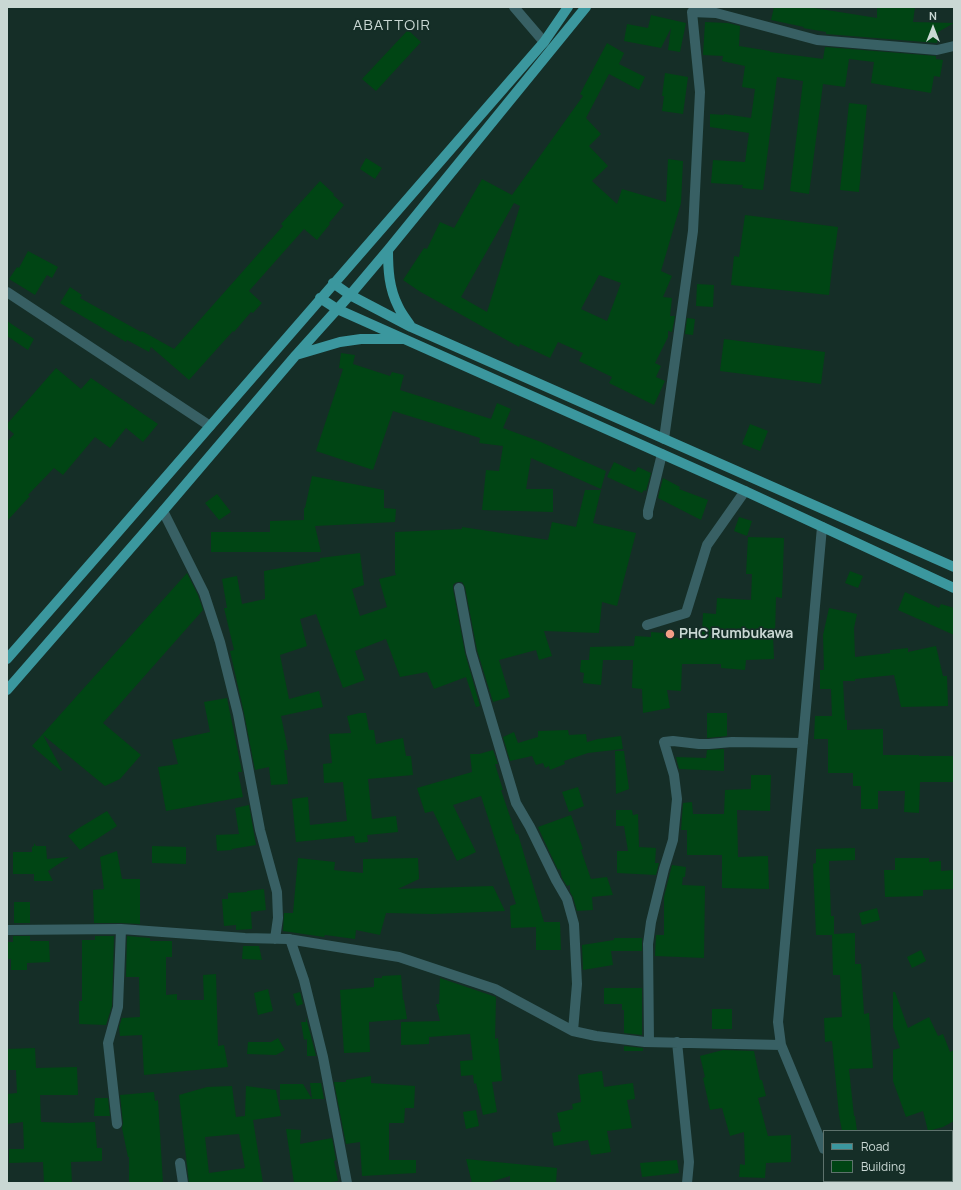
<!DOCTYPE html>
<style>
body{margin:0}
#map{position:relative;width:961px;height:1190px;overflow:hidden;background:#152e27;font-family:Manrope,sans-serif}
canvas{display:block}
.frame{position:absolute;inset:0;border:8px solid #cad8d4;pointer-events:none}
.legend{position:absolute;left:823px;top:1130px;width:130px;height:52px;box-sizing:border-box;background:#152e27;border:1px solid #5d726c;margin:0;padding:5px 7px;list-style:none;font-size:12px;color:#cad8d4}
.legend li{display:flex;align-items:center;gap:8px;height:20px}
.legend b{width:20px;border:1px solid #5d726c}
.north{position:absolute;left:913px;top:8px;width:40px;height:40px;-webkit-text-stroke:3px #152e27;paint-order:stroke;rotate:0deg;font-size:11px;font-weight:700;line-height:16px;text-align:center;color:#cad8d4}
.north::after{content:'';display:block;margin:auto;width:14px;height:18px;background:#cad8d4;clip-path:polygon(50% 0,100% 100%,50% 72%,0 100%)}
</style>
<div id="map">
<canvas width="961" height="1190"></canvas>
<div class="frame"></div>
<ul class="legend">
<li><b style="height:5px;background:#3b979e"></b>Road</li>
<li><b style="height:11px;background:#004514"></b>Building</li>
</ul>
<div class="north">N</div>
</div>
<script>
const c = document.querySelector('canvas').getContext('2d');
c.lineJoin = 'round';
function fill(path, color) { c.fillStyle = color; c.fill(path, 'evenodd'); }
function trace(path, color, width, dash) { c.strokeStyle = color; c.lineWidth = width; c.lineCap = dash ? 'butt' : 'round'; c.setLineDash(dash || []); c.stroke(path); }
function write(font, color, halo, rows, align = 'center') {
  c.font = font + ' Manrope,sans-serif'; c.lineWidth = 3.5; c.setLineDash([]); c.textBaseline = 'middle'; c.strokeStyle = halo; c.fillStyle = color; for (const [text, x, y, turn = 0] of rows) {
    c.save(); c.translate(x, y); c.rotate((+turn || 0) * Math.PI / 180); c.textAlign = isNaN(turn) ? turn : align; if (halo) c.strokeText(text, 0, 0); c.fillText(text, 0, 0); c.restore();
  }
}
const building = new Path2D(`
 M774,7H808L877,18V7H915L913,22L954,23L938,32L937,43L826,34V32L803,28L804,27L771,20Z
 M651,15L686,23L680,52L668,50L671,28L661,48L624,41L627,24L648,28Z
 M705,22L728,23L740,26L739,46L770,51V52L823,59L825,47L936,56V59L943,60L940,77L934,76L931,93L871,83L874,62L849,59L845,87L823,84L809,194L790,191L803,81L777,77L763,190L742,188L743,185L711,183L713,160L745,162L749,133L710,127V114L724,115V114L751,118L755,89L742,87L745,66L722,61L723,56L703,55Z
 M408,30L421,42L376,91L362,79Z
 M607,43L624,53L619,64L645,77L639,90L609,74L586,118L601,134L589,146L608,166L592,181L617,204L622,189L666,202L668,159L683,161L681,203L661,271L672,276L663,297L672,298L670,316H675L672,332L668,331V337L655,363L661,366L656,377L665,381L654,405L609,383L612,377L579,361L583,353L558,342L550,358L520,344L519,347L419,291L403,280L424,248L427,249L440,222L454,228L482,179L512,195L583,96L580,94ZM514,203L520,206L487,312L461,297ZM599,275L621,283L607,321L581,309Z
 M665,73L688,77L683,114L662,111L664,96H662Z
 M849,103L867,105L859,192L840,190Z
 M366,158L382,168L375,179L360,169Z
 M320,181L334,194L333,195L344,205L329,223L330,224L317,240L304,229L249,291L262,303L253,313L251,312L234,332L233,331L189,380L151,347L149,352L127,340L126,342L60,303L70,287L82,295L80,298L141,332L142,331L174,349L283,226L281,224Z
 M745,215L838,227L835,250H834L829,295L731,285L734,256L739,257Z
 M28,251L58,267L52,278L47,275L35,295L9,279L17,267L19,268Z
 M697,284L714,285L713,307L696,306Z
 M687,318L695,319L693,335L685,334Z
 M7,321L34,339L28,350L7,336Z
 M724,339L825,352L821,384L720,371Z
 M341,353L355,355L353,364L390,376L392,372L404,375L400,390L491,419L497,403L511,409L503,428L541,442L606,471L601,489L531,458L526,489H553V512L482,510L486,470L499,471L503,446L479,443L480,438L393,411L373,470L316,451L343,369L339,368Z
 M56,368L81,389L91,378L158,424L143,442L126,428L110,448L95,437L63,475L54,468L28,495L30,496L7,521V442L14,434L7,428V424Z
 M750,424L768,431L760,451L742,444Z
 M614,462L635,472L638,467L651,473L646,491L644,490L642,493L607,477Z
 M312,476L384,490V508L396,509L395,522L315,526L321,552H211V532H270V521L304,520V508H305Z
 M663,478L680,487L679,489L708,500L701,520L658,498Z
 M585,490H601L593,523L636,533L617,606L602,602L599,633L544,631L552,656L539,660L536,650L499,660L510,697L493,702L477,650L465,587L462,582H458L455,583L453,585V589L465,653L480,706L476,707L466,677L434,689L427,672L400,677L386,639L355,651L365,680L343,688L316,614L300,619L307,646L280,655L289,699L319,691L323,707L281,716L288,750H284L288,784L271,785L269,767L255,770L244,713L230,651L234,650L224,608H227L222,579L237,576L242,604L265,599L264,571L320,561V558L360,553L364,585L352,589L360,616L387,607L379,579L396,575L395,572V532L462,529V527L548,540L552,522L576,527Z
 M217,494L231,512L219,520L205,503Z
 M739,517L752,521L747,536L734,531Z
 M748,537L784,538L782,598L776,597L775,635H773L774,659L746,660L745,670L721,668V664H682L681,691L667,690L670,708L643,713L642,689L632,688L633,660H603L601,685L583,683L584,673L580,672L581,660H589L590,647L634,646L635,636L651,637V632L664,633V637L698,639V633L702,634L703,613L716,614L717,598L751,600L752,574H746Z
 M850,571L863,576L858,588L845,583Z
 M187,573L198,595L203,610L103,723L141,755L120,779L105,786L43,735L62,770L61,771L32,746Z
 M905,592L939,608L941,604L954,608V635L898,610Z
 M829,608L857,614L854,628L855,657L890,653V650L908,648V652L936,646L943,676H947L948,706L901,707L894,675L855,679V681H843L845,720H847V730L883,729V755H919V756H954V782H920L919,813L904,812L905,791H878V809H861V786H853V773H828V739H814L815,716H832L831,689H820V670H824L823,635Z
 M227,698L242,772H238L243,797L166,811L158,767L178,764L172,740L210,732L204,702Z
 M360,713H366L369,730H374L376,744L403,738L406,756H411L413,775L368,779L372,819L396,816L398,832L367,835L368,842L355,843L354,836L296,842L292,799L308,797L310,825L347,821L343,782L324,783L323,764L332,763L329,734L351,733L347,716Z
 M707,713H727V736L707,738Z
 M568,730L569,735L586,734L587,742L598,739L621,736L623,749L588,753L564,761L565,764L550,770L549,766L545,768L543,763L536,765L532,756L510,761L503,737L514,732L518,743L538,737V731Z
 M724,749V771L679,769L676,757L706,758L707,750Z
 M493,750L498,764H495L503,790H501L516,834H518L544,922H560L561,950H536V927L511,928L510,906L516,904L481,796L453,805L476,852L457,861L433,811L425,813L417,788L472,772L470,754H479Z
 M615,751H624L629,789L616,794Z
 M751,775H771L770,811L737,810L738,857L768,856L769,889L722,888V855H687V830H681L683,803L692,802L693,814H724L725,790L751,789Z
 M578,787L584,806L569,812L562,792Z
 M249,805L256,845L232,849V850L217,851L216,835L239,834L235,808Z
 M616,810H632L633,815L638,814L639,847L656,848L655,863H659L656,875L617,873V851H628L624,826H616Z
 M107,811L117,826L80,850L68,836L79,828Z
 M571,815L583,849L581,850L591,879L607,877L613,895L592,897L593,910L577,911L573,897L570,892V885L567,886L562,878L560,869L558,870L542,836L538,827Z
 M34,843L36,846H46L47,859L69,857L48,871L53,881H34V874H13V852H32V847L34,846Z
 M152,846L186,847V864L152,863Z
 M855,848V860L829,861L831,916H834V934L855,933V964H861L864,1014L869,1013L873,1068L849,1069L854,1116H855L857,1131H842L839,1115L832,1041L825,1042L824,1018L842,1017L840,975H833L832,935H816L813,864L816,863V849Z
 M117,851L122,879H140V924L121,923H94L93,890L104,889L100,857Z
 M298,858L335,862L334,870L363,873V859L418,858L419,879L398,889L493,886L505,911L433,914L386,913L380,935L356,930L355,939L325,935L324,937L283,931L284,913H293Z
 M895,858H929V862L941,861V871L954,870V889L923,890V896L885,897L884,870H895Z
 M672,865L686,867L685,877H683L682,885L705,886L704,958L655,956L656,935H664V897Z
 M264,889L266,910L251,912L252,929L236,930V925L224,926L222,899H228V893L247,892V891Z
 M14,902H30V923H14Z
 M877,908L880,920L862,925L859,913Z
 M13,936H30V941H49L50,962L27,963V970H11V959H7V942H13Z
 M95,936H114L112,1006L106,1025L79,1024V1001H82V940H95Z
 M127,936L150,938V941H172V957H166V995L177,994V1000H204L203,975L216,974L218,1046L224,1045L228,1067L144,1075L142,1035L120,1036L119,1027L122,1018L140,1017L139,977H126Z
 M614,938H642V951H611L613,965L583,970L582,945L614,940Z
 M243,946H259L262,960L242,959Z
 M921,950L926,961L912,968L907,957Z
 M401,975L403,1000H404L407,1019L369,1022L370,1052L344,1053L340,990L374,987V978H382V976Z
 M440,978L496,997L495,1039L498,1038L502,1081L492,1082L497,1112L483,1115L476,1083L474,1084L473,1075L461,1076L460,1061L473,1060L470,1034L429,1037V1044L401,1045V1022L440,1021L436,1004H439Z
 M604,988H642V1035L624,1033V1010H622V1004H604Z
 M268,989L273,1011L258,1015L254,993Z
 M300,992L303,1004L297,1006L293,994Z
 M893,992H895L908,1028L929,1017L938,1036L943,1034L950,1052L954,1050V1121L943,1127L928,1131L923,1111L906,1117L893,1081V1050L900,1048L893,1027Z
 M712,1009H732V1029H712Z
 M306,1017L316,1056H307V1039L304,1040L301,1022H306Z
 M278,1038L285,1050L276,1055L247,1054L248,1042H271Z
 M624,1046L643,1048V1051H624Z
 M35,1048L36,1068L77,1067L78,1095H40L41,1122L70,1123L95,1122L97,1148H102V1161L71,1162L72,1183H44L43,1162L9,1163V1149H24L23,1122L7,1124V1094L17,1093L16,1070H7V1049Z
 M723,1050L754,1051L760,1080H762L766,1096L758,1098L768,1136L791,1135V1162L766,1163L765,1178L739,1177L740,1164L745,1165L744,1132L730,1136L722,1108L710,1110L703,1078L705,1077L700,1056Z
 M602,1071L604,1087L633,1083L635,1099L627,1100L632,1128L607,1131L611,1152L591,1155L588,1140L554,1146L552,1133L561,1131L557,1113L573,1109L572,1104L581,1102L578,1075Z
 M371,1076V1083L415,1086L414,1108H405L404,1123H389V1160H416V1173L362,1176L360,1142L346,1144L334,1082H346V1080Z
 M310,1083H321L324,1099H312Z
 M280,1084H303L312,1099L280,1100Z
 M232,1086L236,1117L245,1116L246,1086L276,1090L281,1116L253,1120L263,1183H189L179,1095L207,1087ZM239,1134L245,1168L209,1173L205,1137Z
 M154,1092L155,1101L158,1100L163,1183H129V1157H128L122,1128L123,1123L120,1095Z
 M95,1098H108L110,1116H94Z
 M476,1110L479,1126L466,1129L463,1112Z
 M286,1129L301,1130L300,1144L332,1138L336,1160L334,1161L338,1181L324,1183H294Z
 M466,1159L557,1168L556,1183H510V1176L487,1183H472Z
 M677,1160L679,1173L642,1177L640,1163Z`);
const minor = new Path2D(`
 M514,7L544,42
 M7,292L210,426
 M664,439L693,231L700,92L692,12L716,13L817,40L937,50L954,46
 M163,511L204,593L220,642L238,714L260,830L277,892L278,918L275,939
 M648,515V511L662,454
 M822,527L778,1022L781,1045L824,1149
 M459,588L471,652L516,803L530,827L556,880L567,899L574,924L577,984L573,1031
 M647,625L686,613L707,545L745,491
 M7,930L121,929L245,938L288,939L399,957L495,989L573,1031L596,1036L645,1042L781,1045
 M290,939L304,980L323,1057L347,1183
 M649,1042L648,944L651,922L664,869L673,840L677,799L674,775L664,742L673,741L699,744H709L732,742L803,743
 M677,1042L689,1162L687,1183
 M117,1124L108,1043L118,1007L121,929
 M180,1163L183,1183
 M838,1181V1183`);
const major = new Path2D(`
 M388,250C388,270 389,288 398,306C401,313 406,319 410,325
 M333,283L350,295L411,327L954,567
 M320,298L337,309L745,491L954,588
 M296,355L340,342L361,339H402
 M7,659C187,454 365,247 544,42L568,7
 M7,690L163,511L296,355L350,295L388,250L586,7`);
const markers = [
 [670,634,5,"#f49e87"]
];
const poiNames = [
 ["PHC Rumbukawa",679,634]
];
const neighbourhoodNames = [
 ["ABATTOIR",392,26]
];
fill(building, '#004514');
trace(minor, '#386064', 10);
trace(major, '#3b979e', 10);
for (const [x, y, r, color] of markers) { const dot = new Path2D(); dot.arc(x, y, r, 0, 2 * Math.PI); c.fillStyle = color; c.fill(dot); trace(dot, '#152e27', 1.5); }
write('bold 14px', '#cad8d4', '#152e27', poiNames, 'left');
c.letterSpacing = '1px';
write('15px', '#cad8d4', '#152e27', neighbourhoodNames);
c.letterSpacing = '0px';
</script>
